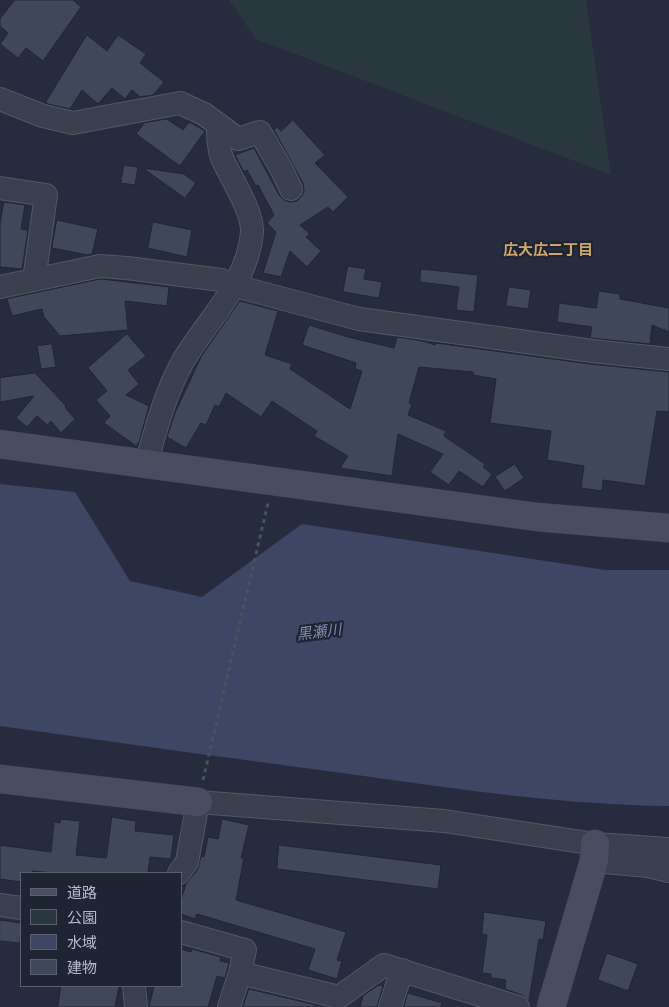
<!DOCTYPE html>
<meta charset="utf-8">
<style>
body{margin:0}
#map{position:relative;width:669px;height:1007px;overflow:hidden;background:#262c3d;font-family:"Archivo Narrow","Noto Sans JP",sans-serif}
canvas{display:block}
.legend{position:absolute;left:20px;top:872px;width:162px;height:115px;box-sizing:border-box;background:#1f2432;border:1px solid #5b606e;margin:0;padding:6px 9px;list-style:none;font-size:15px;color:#b6bac8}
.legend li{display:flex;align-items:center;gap:10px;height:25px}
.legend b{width:25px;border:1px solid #5b606e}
</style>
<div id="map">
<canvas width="669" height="1007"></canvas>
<ul class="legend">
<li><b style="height:6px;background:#494d60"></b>道路</li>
<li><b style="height:14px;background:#28383e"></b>公園</li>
<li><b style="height:14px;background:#3d4764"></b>水域</li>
<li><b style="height:14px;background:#404759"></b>建物</li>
</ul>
</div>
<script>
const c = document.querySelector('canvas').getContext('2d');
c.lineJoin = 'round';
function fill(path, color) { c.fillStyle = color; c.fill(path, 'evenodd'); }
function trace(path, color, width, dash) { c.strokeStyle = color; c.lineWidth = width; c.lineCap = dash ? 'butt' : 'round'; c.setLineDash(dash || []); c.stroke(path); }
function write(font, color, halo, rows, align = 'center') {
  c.font = font + ' "Archivo Narrow","Noto Sans JP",sans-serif'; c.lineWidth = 4.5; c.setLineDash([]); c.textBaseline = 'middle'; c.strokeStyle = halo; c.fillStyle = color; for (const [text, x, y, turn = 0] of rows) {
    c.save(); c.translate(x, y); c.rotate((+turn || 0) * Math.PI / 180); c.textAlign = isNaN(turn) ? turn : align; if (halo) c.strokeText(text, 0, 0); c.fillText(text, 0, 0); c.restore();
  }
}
const green = new Path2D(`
 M229,0H586L611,175L256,39Z`);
const water = new Path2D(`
 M0,484L75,492L130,581L202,597L302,524L605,570H669V806C567,805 465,790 364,776C243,760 121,743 0,726Z`);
const building = new Path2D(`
 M15,0H73L81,7L43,61L26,48L18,58L0,44L8,33L0,26V19Z
 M87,35L107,51L118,35L146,54L140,63L164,82L153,95L140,97L132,90L125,99L112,88L98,104L82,90L70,109L48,104L46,102Z
 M167,119L183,130L189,122L205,131L180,166L136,134L144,123Z
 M293,120L325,155L315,163L348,197L333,212L328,207L300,225L310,234L306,237L321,251L307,267L290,251L281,277L263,273L276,232L267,223L274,215L258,185L256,186L247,170L244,172L235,155L254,148L279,195L284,200L289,202L297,201L302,196L304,191L303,183L274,130L277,127L281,131Z
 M124,165L138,167L135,185L121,183Z
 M143,168L184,174L196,183L185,198Z
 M4,202L25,205L21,229L28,230L22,269L0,267V224Z
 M57,220L98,229L92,254L87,255L52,248Z
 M153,222L192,230L187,257L148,248Z
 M348,266L366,269L364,279L382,282L379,298L343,292Z
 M421,269L478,275L474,312L456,310L459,287L420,282Z
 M101,279L169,287L167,306L125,301L128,330L60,336L44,317L42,309L12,316L7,299Z
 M509,287L531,290L528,309L506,306Z
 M599,291L620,294V299L669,308V332L652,325L650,344L590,338L592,327L557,322L559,303L596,308Z
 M240,301L278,311L265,355L292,364L290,369L350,409L362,371L355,369L356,363L302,345L309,325L348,337L394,348L397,337L422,341L435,345L436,343L590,364L669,372V412L657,411L645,486L603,480L602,491L581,488L584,466L547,460L551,431L490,423L496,379L473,375V372L419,367L409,403L412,404L408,415L446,431L444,436L485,464L483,467L492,474L483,487L459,471L449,485L430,472L443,454L398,434L392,476L340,468L348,456L314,436L317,431L272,401L261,417L226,393L219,407L215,405L206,425L201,423L186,448L167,437L175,413L201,357Z
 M127,334L146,356L128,370L139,384L126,395L149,406L139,442L136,446L104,423L110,416L96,400L107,391L88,368Z
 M52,344L56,367L41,369L37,346Z
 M35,373L66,406L65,407L75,419L61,433L51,421L47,425L37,416L27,427L16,418L34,396L0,402V378Z
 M515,464L524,478L505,491L495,477Z
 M112,817L136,821L135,831L174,835L171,859L150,857L148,873H54L32,871V873H21V882L0,879V845L51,852L54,822L60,823L61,819L80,821L76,855L106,858Z
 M222,819L249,825L241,858H244L236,900L346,932L337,960L342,961L337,979L308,970L315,949L197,914L195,919L181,914V900L186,884L198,869L201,856L204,857L208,837L218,839Z
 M279,845L441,865L438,889L277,869Z
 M484,912L546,921L543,940L539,939L529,1001L522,995L505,989L506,980L491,978V974L482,973L487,935L482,934Z
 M0,920L21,923L20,943L0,941Z
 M181,949L191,952L192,949L221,957L220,961L229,963L225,978L217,976L208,1007H149L154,986H181Z
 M607,953L638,964L628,991L598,980Z
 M379,985L383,986L377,1007H360L363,996Z
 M61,986H119L115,1007H58Z
 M249,989L316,1005V1007H243Z
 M408,993L442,1003L441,1007H404Z`);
const path = new Path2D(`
 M203,780L268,503`);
const street = new Path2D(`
 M0,99L43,116L73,123L180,103L204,114L238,139L260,132L282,170L291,189
 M0,188L46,195L34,280
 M0,287L100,266L127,268L221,280L235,286L359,319L592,351L669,359
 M146,464C156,429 165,393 183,361C208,319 248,283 252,232C253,211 230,177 222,158C218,147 218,136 218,124
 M594,861L648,866L669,871
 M179,873L187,862L198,802L444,821L595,844L669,849
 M0,905L21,908
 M181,932L245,950L240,973
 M134,986L136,1007
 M229,1007L240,973L339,997L384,965L518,1007
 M390,1007L402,970`);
const secondary = new Path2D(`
 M0,444L537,517L669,528
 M0,779L198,802
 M551,1007L594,861L595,844`);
const neighbourhoodNames = [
 ["広大広二丁目",548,251]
];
const waterNames = [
 ["黒瀬川",319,633,-7]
];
fill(green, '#28383e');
fill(water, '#3d4764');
fill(building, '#404759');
trace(building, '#212634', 1);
trace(street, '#525765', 24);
trace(secondary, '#434856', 29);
trace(path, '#46555b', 3, [4, 4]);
trace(street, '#3a3f4d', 22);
trace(secondary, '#494d60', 28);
write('bold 15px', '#cda66c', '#1f2432', neighbourhoodNames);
write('italic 15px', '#808cad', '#1f2432', waterNames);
</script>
